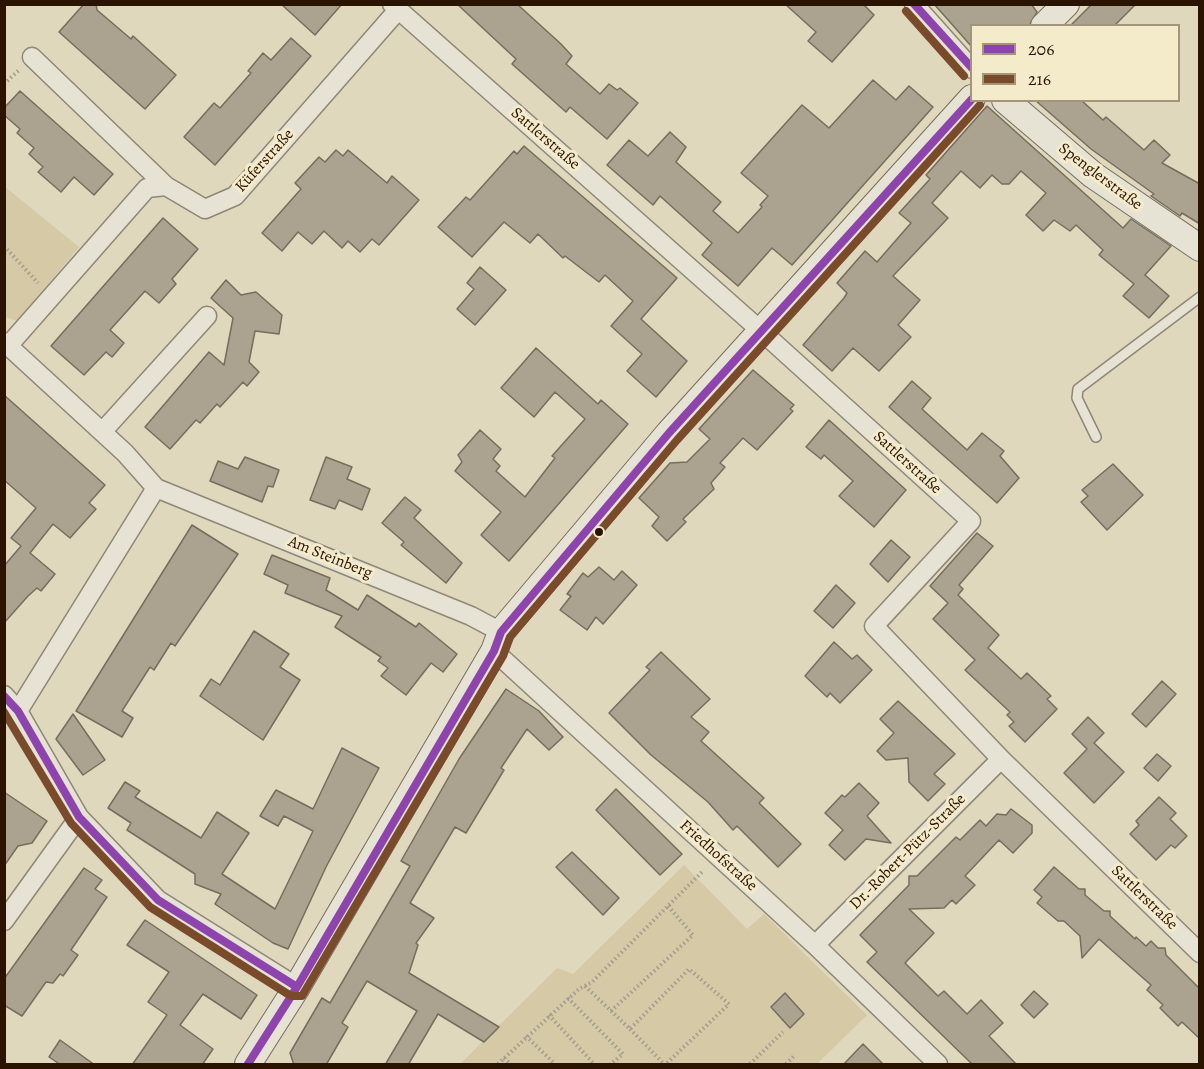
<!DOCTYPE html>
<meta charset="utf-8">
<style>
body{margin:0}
#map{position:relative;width:1204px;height:1069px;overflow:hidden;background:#e0d8bd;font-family:Alegreya,serif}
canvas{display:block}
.frame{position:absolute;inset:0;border:6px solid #2b1301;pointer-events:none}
.legend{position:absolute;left:970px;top:24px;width:210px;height:78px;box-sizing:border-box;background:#f4ebcb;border:2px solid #a4957a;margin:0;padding:8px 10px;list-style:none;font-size:18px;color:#2b1301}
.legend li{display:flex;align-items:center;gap:12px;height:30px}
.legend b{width:30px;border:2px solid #a4957a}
</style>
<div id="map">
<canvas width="1204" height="1069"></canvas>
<div class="frame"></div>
<ul class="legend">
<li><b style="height:8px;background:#8e44ad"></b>206</li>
<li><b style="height:8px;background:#7a4b2a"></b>216</li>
</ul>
</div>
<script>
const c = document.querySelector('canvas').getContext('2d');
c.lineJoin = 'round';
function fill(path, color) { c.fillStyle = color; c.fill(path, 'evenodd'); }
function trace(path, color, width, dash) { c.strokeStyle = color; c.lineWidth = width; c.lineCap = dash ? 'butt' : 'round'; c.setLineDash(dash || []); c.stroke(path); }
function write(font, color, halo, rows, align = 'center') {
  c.font = font + ' Alegreya,serif'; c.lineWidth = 6; c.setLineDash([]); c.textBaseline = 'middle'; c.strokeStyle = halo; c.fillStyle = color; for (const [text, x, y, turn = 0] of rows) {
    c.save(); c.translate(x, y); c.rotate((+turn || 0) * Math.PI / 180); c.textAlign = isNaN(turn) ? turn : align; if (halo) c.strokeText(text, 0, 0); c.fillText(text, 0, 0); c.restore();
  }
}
const green = new Path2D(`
 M4,186L79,247L17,321L5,317Z
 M684,865L747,929L764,914L867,1015L817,1064H460L557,968L573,974Z`);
const building = new Path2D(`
 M84,4H96L97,10L131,39L133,36L176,75L145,109L59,32Z
 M281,4H342L315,35Z
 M457,4H517L561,44L572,56L566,64L600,94L609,84L617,90L620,88L638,103L607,139L570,107L566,112L512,64L516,59Z
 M785,4H863L874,15L832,62L808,41L816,32Z
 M934,4H1031L1037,12L1029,26H972V47Z
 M1092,4H1136L1114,26H1070Z
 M291,38L311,56L215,165L184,137L214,103L220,108L251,73L248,71L263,53L271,60Z
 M873,80L896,100L909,86L933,107L792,265L772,248L738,286L702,255L712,243L660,196L653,205L607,165L629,140L648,156L670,132L686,147L676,162L721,202L713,211L738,233L762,207L760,205L768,196L741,173L802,105L829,128Z
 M20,91L113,174L94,195L74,177L61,192L38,172L43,167L29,154L34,148L17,133L20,129L4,115V108Z
 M1035,100H1081L1103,120L1106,117L1144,150L1154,140L1170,155L1162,163L1200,184V224L1182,213L1180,216L1151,196L1154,194L1091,149Z
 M987,106L1123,228L1131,219L1171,246L1145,275L1169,296L1149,318L1123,296L1134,284L1099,255L1103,250L1076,225L1070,231L1054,220L1043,231L1026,215L1046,193L1021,171L1009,184H1002L992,175L980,188L961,171L932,203L948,218L893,276L920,300L898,325L911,337L879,371L853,348L832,371L803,345L844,298L847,293L837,283L865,251L877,262L911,223L899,213L930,179L926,175Z
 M524,146L677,278L641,319L687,361L656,397L627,371L642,354L611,326L633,301L605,275L599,282L565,256L563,258L538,234L530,243L504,222L472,257L438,227L466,197L470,200L514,151L517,154Z
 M336,150L343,156L348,150L387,183L392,176L419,200L379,245L372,239L360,252L348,241L342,248L324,231L312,244L298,232L282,251L262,233L301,189L295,183L319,157L325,162Z
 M163,218L198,249L172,279L176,284L159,303L145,291L110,330L124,343L112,357L106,352L84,375L51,346Z
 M480,267L506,290L475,325L457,309L474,289L467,283Z
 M226,280L241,295L256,292L282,315L279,334L255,331L249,362L259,372L247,386L243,382L220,407L217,404L200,423L196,420L170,449L145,427L209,352L224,365L233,318L211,298Z
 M536,348L598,404L601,400L628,424L509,561L481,535L501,512L455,471L462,462L458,455L480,430L501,449L493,459L500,466L496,471L525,497L555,458L552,456L585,419L555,392L534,417L501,388Z
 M753,370L794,405L790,409L793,411L757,450L743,438L720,463L725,467L711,483L714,489L683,519L686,522L667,541L652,526L659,517L639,498L670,463L687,462L710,439L699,429Z
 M912,381L931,398L922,409L967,450L982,433L1004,451L1000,456L1019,478L997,503L889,407Z
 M4,395L105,485L89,503L96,509L70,538L53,524L30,553L55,574L41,591L37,588L28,596L4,623V566L21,546L11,538L36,508L4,480Z
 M829,420L906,490L874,527L839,496L853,481L824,455L821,459L806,447Z
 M245,457L279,470L273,487L268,486L262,502L210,481L218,461L238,469Z
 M326,457L352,467L347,479L370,489L362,510L339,500L335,509L310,500Z
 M1113,464L1143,495L1107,530L1081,502L1088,496L1082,490Z
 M405,497L421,510L414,518L462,563L446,583L401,545L404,542L382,523Z
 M192,525L238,554L175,646L171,643L154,670L150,667L122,711L133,718L122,737L76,711Z
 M977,533L993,546L959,585L963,589L958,595L999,635L988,648L1021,679L1027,673L1051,696L1047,699L1057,709L1025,742L1009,726L1014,722L1007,715L1010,712L965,670L975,660L933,619L948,603L930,586Z
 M891,540L910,557L888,582L870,564Z
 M272,555L330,578L326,590L358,610L367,595L416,627L419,623L457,654L443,672L431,663L406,695L381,676L388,668L378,661L381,657L335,627L342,616L285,593L288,585L264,574Z
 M599,567L614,580L622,571L637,585L603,624L596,617L587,630L560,610L571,596L567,594L583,573L588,577Z
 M836,585L855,603L833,628L814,611Z
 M254,631L289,654L280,667L300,680L263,740L200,696L211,679L220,685Z
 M834,642L852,659L857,655L872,670L840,703L830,693L827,697L805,676Z
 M661,652L710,699L691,717L709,732L701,741L764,798L759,803L801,844L778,867L737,826L733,830L708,802L651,755L609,713L650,670L646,667Z
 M1162,681L1176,694L1146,727L1132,714Z
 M506,689L539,711L563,737L549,750L527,729L501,768L504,770L466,833L455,827L410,903L434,918L416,943L418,945L409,973L499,1027L484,1042L438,1014L408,1065H385L417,1011L367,981L342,1023L348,1027L326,1065H294L290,1053L322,998L330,1003L410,866L401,861L459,759Z
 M898,701L955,754L934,774L945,784L928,801L909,782L908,758L886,760L877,751L894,733L880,719Z
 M73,714L105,760L83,775L56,739Z
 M1088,717L1104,733L1094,743L1124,772L1094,803L1064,773L1087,749L1072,734Z
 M342,748L379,768L326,867L288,949L273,943L215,904L221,894L195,884V874L127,830L131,823L108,808L125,782L140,791L135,797L201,838L217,812L249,833L222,874L275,909L313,831L284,816L278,826L260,816L276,790L313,809Z
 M1157,754L1171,766L1158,781L1144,768Z
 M859,783L879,803L867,816L891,843L866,839L845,860L829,845L843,830L825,813L842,795L845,797Z
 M616,789L682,854L660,875L596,810Z
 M4,792L47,821L32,843L18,846L4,866Z
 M1159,797L1176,813L1170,819L1187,836L1175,848L1171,845L1156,860L1130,834L1139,825L1136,821Z
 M1011,809L1032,825V833L1013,853L999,840L965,876L975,885L956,904L952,900L944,908L909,909L934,933L905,963L938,996L944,991L967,1014L981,1000L1003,1023L989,1036L1017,1065H973L867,962L877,952L860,935L909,885V876H917L956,837L960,840L980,820L986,826L997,814L1006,815Z
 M572,852L619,898L603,915L556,867Z
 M1054,867L1079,889H1085V895L1104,911H1110V916L1135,939L1136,937L1146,946L1151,941L1158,948H1165L1166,955L1200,989V1039L1182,1022L1178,1026L1160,1008L1163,1005L1147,990L1151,985L1099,939L1082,958L1080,936L1064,921H1058L1037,903L1042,897L1034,890Z
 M84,868L102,880L95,889L107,897L71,950L78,955L63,976L60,974L53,983L46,982L22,1016L4,1005V979Z
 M145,920L257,995L241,1019L203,994L180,1025L213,1049L202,1065H132L167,1015L148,1002L169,972L127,945Z
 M1034,991L1048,1004L1034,1018L1021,1005Z
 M785,993L804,1014L790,1028L771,1007Z
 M60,1040L95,1065H61L49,1057Z
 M863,1044L884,1065H843Z`);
const path = new Path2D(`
 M4,84L19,70
 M4,246L38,283
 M585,986L630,1029L689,969L729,1004L666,1064
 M568,998L623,1054L611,1064
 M611,1011L693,935L668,906
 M549,1015L594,1064
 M630,1029L664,1064
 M526,1036L555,1064
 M504,1058L511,1064
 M498,1064L579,989L592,982L704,870
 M750,1064L783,1032
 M786,1064L794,1056`);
const lane = new Path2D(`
 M1096,437L1077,398L1078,389L1200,297`);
const street = new Path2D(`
 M392,4L760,330L971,521L874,626L1001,759L1200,953
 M914,4L972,69
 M32,57L166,186L205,209L235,196L398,10
 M4,342L125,453L156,488L471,616L501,632
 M8,346L147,188L166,186
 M102,432L207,316
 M494,651L815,945L938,1064
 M4,695L18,711L79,817L158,900L297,987
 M18,711L156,488
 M4,921L79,817
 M815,945L1001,759`);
const secondary = new Path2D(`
 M1044,26L1066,4
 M1005,100L1093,175L1200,248
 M248,1064L297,987L494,651L501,632L669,433L972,98`);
const bus1 = new Path2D(`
 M914,4L972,68
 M4,696L18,711L79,817L158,900L297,987
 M248,1064L297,987L494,651L501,632L669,433L972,99`);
const bus2 = new Path2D(`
 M906,11L964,76
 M4,712L71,823L150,907L291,996H302L503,656L510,637L677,440L980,105`);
const markers = [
 [599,532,5,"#2b1301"]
];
const streetNames = [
 ["Sattlerstraße",545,139,41],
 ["Küferstraße",265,161,-48],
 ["Spenglerstraße",1100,177,37],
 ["Sattlerstraße",907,463,42],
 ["Am Steinberg",330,558,22],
 ["Dr.-Robert-Pütz-Straße",908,852,-45],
 ["Friedhofstraße",718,856,42],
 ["Sattlerstraße",1144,898,44]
];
fill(green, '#d6c9a5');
fill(building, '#aba390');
trace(building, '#756d5d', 1.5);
trace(lane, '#8f8776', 12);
trace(street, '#8f8776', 21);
trace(secondary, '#756d5d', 28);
trace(path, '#a19c90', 4, [1.5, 3]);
trace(lane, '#e6e2d4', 9);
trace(street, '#e6e2d4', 18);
trace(secondary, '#e6e2d4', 26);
trace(bus1, '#8e44ad', 8);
trace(bus2, '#7a4b2a', 8);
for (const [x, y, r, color] of markers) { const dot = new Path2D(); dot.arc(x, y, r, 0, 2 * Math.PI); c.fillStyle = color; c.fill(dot); trace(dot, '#f4ebcb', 2); }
write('16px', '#2b1301', '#f4ebcb', streetNames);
</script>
